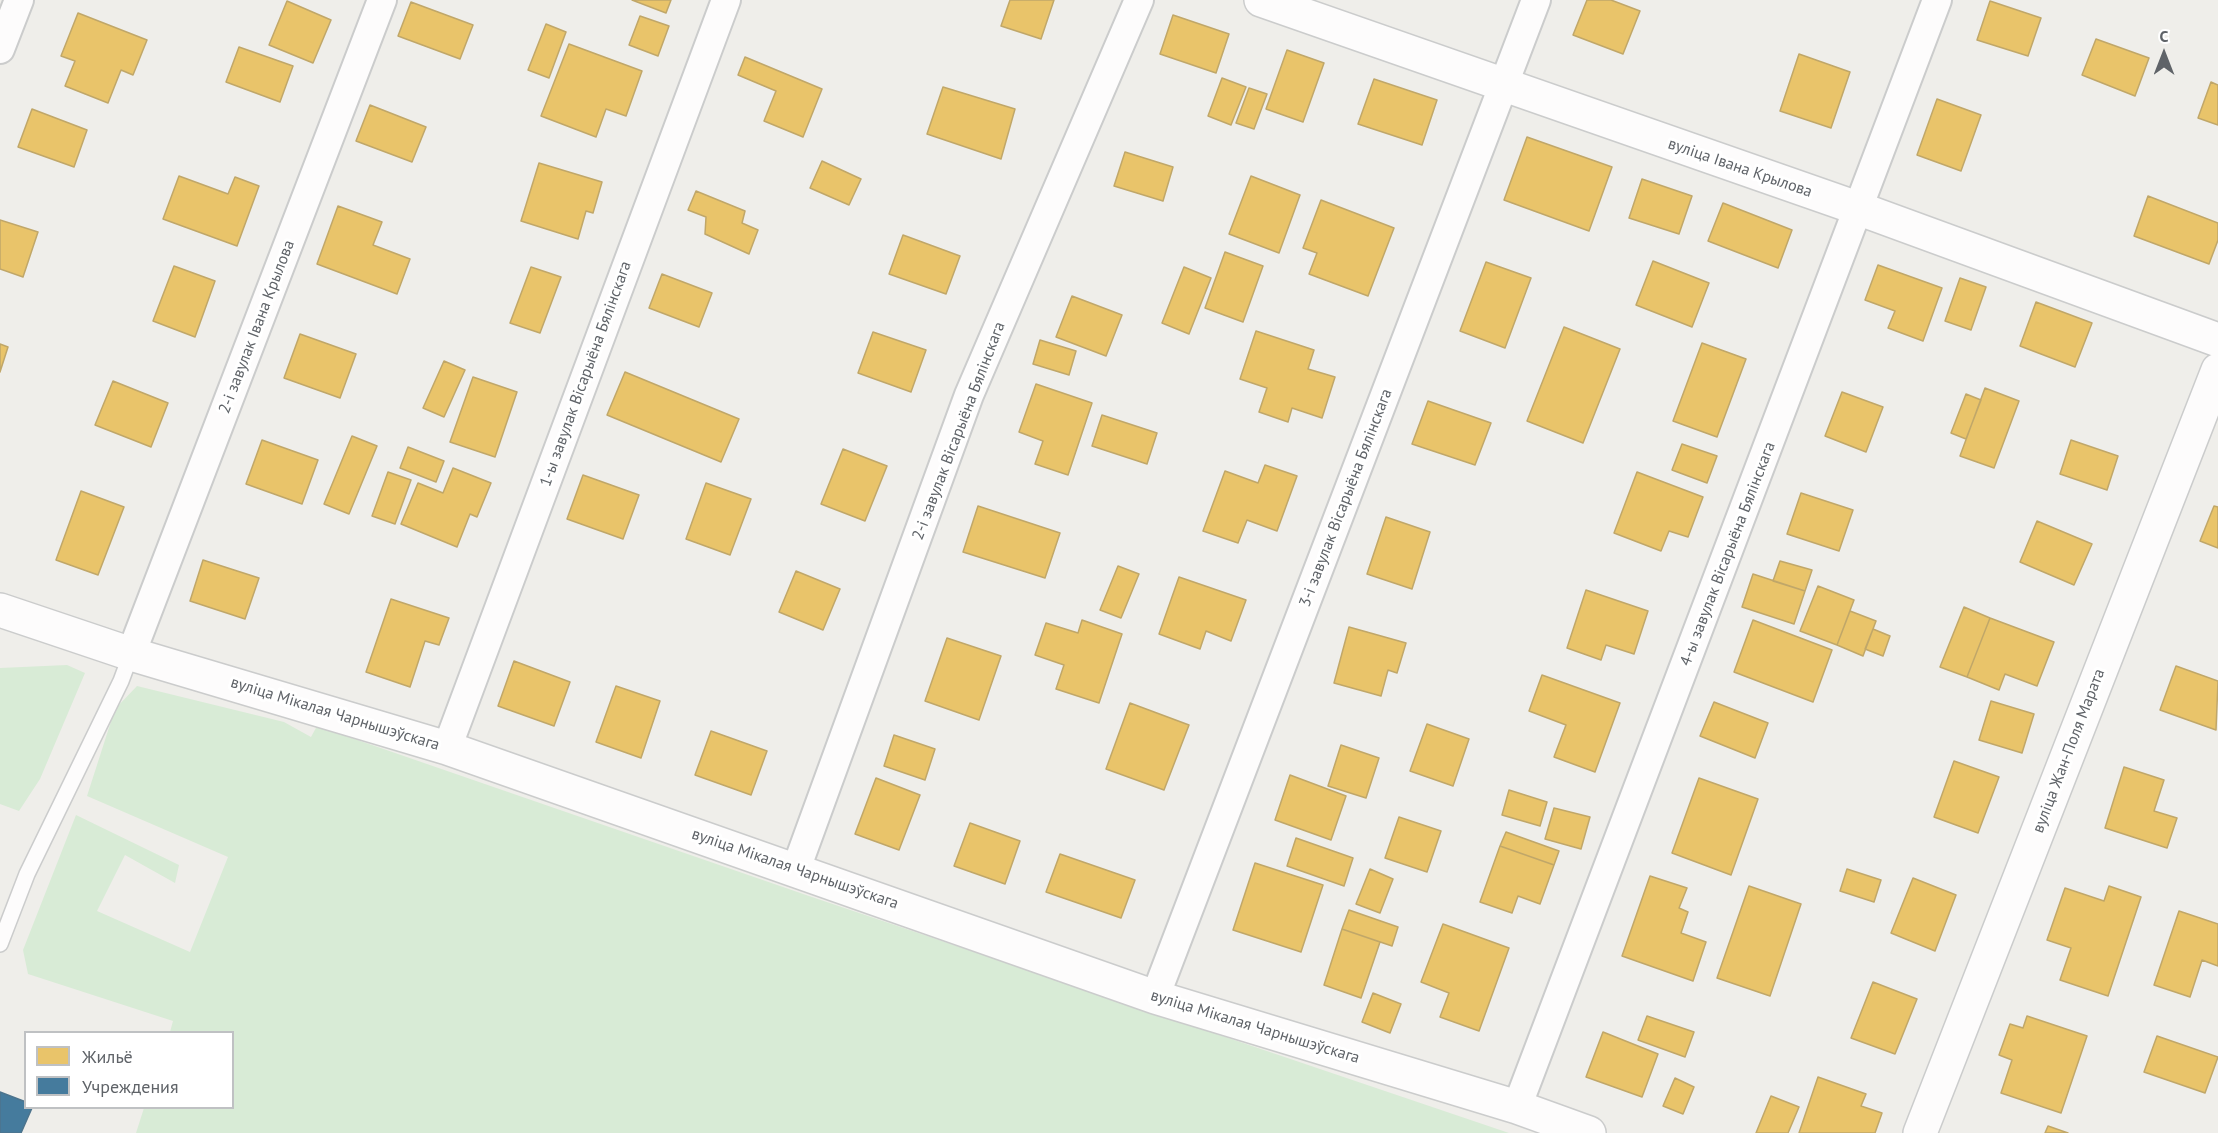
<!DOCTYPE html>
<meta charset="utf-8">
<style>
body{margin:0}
#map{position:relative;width:2218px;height:1133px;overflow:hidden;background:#efeeea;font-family:"PT Sans",sans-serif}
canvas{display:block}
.legend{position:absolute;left:24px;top:1031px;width:210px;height:78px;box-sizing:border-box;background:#fff;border:2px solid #bfc1c3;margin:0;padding:8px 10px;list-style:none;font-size:18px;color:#5f6368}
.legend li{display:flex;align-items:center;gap:12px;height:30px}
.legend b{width:30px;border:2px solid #bfc1c3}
.north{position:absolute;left:2134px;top:24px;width:60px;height:60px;-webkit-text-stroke:4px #fff;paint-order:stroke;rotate:0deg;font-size:16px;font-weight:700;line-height:24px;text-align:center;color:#5f6368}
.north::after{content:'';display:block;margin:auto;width:21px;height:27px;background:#5f6368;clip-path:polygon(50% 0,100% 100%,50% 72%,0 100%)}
</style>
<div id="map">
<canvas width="2218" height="1133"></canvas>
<ul class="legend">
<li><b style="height:16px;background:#e9c46a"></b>Жильё</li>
<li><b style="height:16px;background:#457b9d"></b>Учреждения</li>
</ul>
<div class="north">С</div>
</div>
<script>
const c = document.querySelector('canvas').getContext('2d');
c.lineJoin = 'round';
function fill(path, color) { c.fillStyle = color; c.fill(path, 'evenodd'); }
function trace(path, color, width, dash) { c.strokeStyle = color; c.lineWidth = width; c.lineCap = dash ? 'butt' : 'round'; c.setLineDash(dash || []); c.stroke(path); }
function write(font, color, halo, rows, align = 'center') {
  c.font = font + ' "PT Sans",sans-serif'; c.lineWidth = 6; c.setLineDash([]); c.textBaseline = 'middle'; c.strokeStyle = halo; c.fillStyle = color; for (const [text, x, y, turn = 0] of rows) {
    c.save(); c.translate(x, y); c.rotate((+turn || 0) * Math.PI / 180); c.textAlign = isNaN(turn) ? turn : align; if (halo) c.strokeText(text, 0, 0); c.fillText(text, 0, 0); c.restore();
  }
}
const green = new Path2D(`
 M67,665L85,673L40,779L19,811L0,804V668Z
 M137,686L284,722L311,737L317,726L809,896L1509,1133H136L144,1108H232V1032H170L173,1021L28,974L23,950L76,815L179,865L175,883L125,855L97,911L190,952L228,857L87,796L115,709Z`);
const homes = new Path2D(`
 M632,0H671L666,13Z
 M1010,0H1054L1041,39L1001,26Z
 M1587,0H1611L1640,11L1623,54L1573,35Z
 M287,1L331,20L313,63L269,45Z
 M1990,1L2041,18L2028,56L1977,40Z
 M411,2L473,25L460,59L398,36Z
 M78,13L147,40L133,75L121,70L108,103L65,86L75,61L61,56Z
 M1173,15L1229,34L1216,73L1160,54Z
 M640,16L669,26L658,56L629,45Z
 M546,24L566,32L549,78L528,70Z
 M2096,39L2149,58L2135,96L2082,75Z
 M569,44L642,71L626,116L606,109L596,137L541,116Z
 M239,47L293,66L280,102L226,82Z
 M1287,50L1324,63L1303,122L1266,109Z
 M1799,54L1850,72L1831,128L1780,111Z
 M745,57L822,89L803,137L764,121L776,91L738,75Z
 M1222,78L1246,87L1231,125L1208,116Z
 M1374,79L1437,100L1422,145L1358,124Z
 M2211,82L2218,85V125L2198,118Z
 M943,87L1015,109L1001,159L927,134Z
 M1249,88L1267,94L1254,129L1236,123Z
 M1937,99L1981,115L1961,171L1917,155Z
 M370,105L426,127L412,162L356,141Z
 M32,109L87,130L74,167L18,147Z
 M1527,137L1612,167L1589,231L1504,200Z
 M1125,152L1173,167L1163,201L1114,186Z
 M822,161L861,179L849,205L810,188Z
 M539,163L602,182L593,213L586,211L578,239L521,221Z
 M179,176L228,194L235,177L259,186L237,246L163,219Z
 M1251,176L1300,195L1279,253L1229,234Z
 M1642,179L1692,196L1679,234L1629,218Z
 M696,191L745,211L742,223L758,230L749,254L705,234L706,217L688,210Z
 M2148,196L2218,223V240L2209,264L2134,236Z
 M1321,200L1394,228L1368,296L1309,274L1317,253L1303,248Z
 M1723,203L1792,230L1778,268L1708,241Z
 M338,206L382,222L373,245L410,259L397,294L317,264Z
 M0,220L38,232L23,277L0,269Z
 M903,235L960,256L946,294L889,274Z
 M1225,252L1263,266L1243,322L1205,308Z
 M1653,261L1709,283L1692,327L1636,305Z
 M1486,262L1531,278L1505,348L1460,331Z
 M1878,265L1942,288L1923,341L1888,328L1895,311L1865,300Z
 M174,266L215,281L195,337L153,321Z
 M531,267L561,277L540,333L510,323Z
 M1184,267L1211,278L1189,334L1162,323Z
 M662,274L712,293L699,327L649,308Z
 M1960,278L1986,287L1971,330L1945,321Z
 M1072,296L1122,315L1106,356L1056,337Z
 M2036,302L2092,323L2075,367L2020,346Z
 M1564,327L1620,349L1583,443L1527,421Z
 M1256,331L1314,350L1308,369L1335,377L1322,418L1292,408L1288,422L1259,412L1267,388L1240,379Z
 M873,332L926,350L911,392L858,373Z
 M300,334L356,354L340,398L284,378Z
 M1040,340L1076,351L1069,375L1033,364Z
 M1702,343L1746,359L1717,437L1673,421Z
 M0,344L8,347L0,372Z
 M444,361L465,370L444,417L423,408Z
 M625,372L739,419L721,462L607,415Z
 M473,377L517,392L495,457L450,442Z
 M113,381L168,403L151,447L95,425Z
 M1036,384L1092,403L1068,475L1035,464L1043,441L1019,432Z
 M1985,388L2019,401L1994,468L1960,456Z
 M1842,392L1883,407L1866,452L1825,436Z
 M1966,394L1981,400L1966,439L1951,433Z
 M1428,401L1491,423L1475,465L1412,444Z
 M1102,415L1157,433L1147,464L1092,446Z
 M352,436L377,446L349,514L324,504Z
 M262,440L318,460L302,504L246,484Z
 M2071,440L2118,456L2107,490L2060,474Z
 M1682,444L1717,456L1707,483L1672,470Z
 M408,447L444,461L436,482L400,468Z
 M843,449L887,466L865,521L821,504Z
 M1265,465L1297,476L1277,531L1247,520L1238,543L1203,531L1225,471L1258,483Z
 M453,468L491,483L477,517L470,514L457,547L401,524L418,483L443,493Z
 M388,472L411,480L395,524L372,516Z
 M1637,472L1703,497L1688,537L1669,531L1661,551L1614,533Z
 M583,475L639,495L623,539L567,519Z
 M706,483L751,499L730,555L686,539Z
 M81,491L124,507L98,575L56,560Z
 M1801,493L1853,510L1839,551L1787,534Z
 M978,506L1060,533L1045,578L963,552Z
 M2214,506L2218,507V548L2200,541Z
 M1386,517L1430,532L1412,589L1367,574Z
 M2037,521L2092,544L2074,585L2020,562Z
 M203,560L259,578L245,619L190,601Z
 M1780,561L1812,570L1805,591L1773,581Z
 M1118,566L1139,574L1121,618L1100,610Z
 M796,571L840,589L823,630L779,612Z
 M1753,574L1805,591L1794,624L1742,607Z
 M1179,577L1246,600L1231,641L1206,631L1200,649L1159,634Z
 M1818,586L1854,600L1837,645L1800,631Z
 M1586,590L1648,611L1634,654L1606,645L1601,660L1567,648Z
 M391,599L449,618L439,645L425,641L410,687L366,672Z
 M1964,607L1990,618L1967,677L1940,667Z
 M1850,611L1876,621L1863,656L1837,645Z
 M1990,618L2054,642L2037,686L2005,674L1999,690L1967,677Z
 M1082,620L1122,634L1099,703L1056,689L1064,665L1035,655L1046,623L1078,633Z
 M1753,620L1832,650L1813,702L1734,672Z
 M1349,627L1406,643L1397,673L1388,670L1381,696L1334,683Z
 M1873,629L1890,636L1883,656L1865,649Z
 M947,638L1001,656L979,720L925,701Z
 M514,661L570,682L554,726L498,706Z
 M2176,666L2218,681L2216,730L2160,710Z
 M1542,675L1620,703L1595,772L1554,757L1566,725L1529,711Z
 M616,686L660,701L641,758L596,742Z
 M1991,701L2034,714L2022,753L1979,740Z
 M1714,702L1768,723L1755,758L1700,736Z
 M1130,703L1189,725L1164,790L1106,769Z
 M1427,724L1469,739L1453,786L1410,771Z
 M711,731L767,751L751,795L695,775Z
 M894,735L935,749L925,780L884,766Z
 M1341,745L1379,758L1366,798L1328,786Z
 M1954,761L1999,777L1978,833L1934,817Z
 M2124,767L2164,780L2154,811L2177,818L2167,848L2105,828Z
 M1290,775L1346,796L1331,840L1275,820Z
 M876,778L920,795L899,850L855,834Z
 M1699,778L1758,799L1731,875L1672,853Z
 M1509,790L1547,802L1540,826L1502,815Z
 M1554,808L1590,817L1581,849L1545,839Z
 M1399,817L1441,831L1427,872L1385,858Z
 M970,823L1020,841L1005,884L954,866Z
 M1506,832L1559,851L1554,865L1500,846Z
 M1296,838L1353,858L1344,886L1287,866Z
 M1500,846L1554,865L1540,904L1518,896L1512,913L1480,902Z
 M1060,854L1135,880L1121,918L1046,892Z
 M1255,863L1323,885L1301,952L1233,930Z
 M1370,869L1393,879L1380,913L1356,904Z
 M1847,869L1881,880L1874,902L1840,891Z
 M1650,876L1687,888L1679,908L1688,912L1681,933L1706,942L1693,981L1622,956Z
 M1913,878L1956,895L1935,951L1891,933Z
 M1749,886L1801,904L1770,996L1717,978Z
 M2109,886L2141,897L2108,996L2060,980L2071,948L2047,940L2065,888L2104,901Z
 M1349,910L1398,927L1392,946L1342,929Z
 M2179,911L2218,924V966L2202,960L2190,997L2154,985Z
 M1443,924L1509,948L1479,1031L1440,1017L1449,993L1421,982Z
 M1342,929L1380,942L1361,998L1324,985Z
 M1873,982L1917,999L1895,1054L1851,1038Z
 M1373,993L1401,1004L1390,1033L1362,1022Z
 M1647,1016L1694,1032L1685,1057L1638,1040Z
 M2027,1016L2087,1036L2061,1113L2001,1093L2012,1060L1999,1055L2010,1024L2023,1028Z
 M1603,1032L1658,1054L1642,1097L1586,1077Z
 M2157,1036L2218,1057L2205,1093L2144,1072Z
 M1818,1077L1866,1094L1861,1106L1882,1113L1875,1133H1799Z
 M1675,1078L1694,1087L1683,1114L1663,1106Z
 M1771,1096L1799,1107L1788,1133H1756Z
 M2048,1126L2068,1133H2045Z`);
const public = new Path2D(`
 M0,1092L26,1102V1108H32L21,1133H0Z`);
const service = new Path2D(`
 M0,944L27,874L121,681L131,654`);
const minor = new Path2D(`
 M0,49L19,0
 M131,654L382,0
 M447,748L726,0
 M796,869L969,395L1139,0
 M1155,997L1536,0
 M1517,1107L1937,0`);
const tertiary = new Path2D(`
 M1261,0L1860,209L2218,340
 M0,610L131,654L447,748L1155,997L1517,1107L1589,1133
 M1920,1133L2218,370`);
const streetNames = [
 ["вуліца Івана Крылова",1740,168,19],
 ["2-і завулак Івана Крылова",257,327,-69],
 ["1-ы завулак Вісарыёна Бялінскага",586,374,-70],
 ["2-і завулак Вісарыёна Бялінскага",959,431,-69],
 ["3-і завулак Вісарыёна Бялінскага",1346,498,-69],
 ["4-ы завулак Вісарыёна Бялінскага",1728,554,-69],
 ["вуліца Мікалая Чарнышэўскага",335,714,17],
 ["вуліца Жан-Поля Марата",2069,751,-69],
 ["вуліца Мікалая Чарнышэўскага",795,869,19],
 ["вуліца Мікалая Чарнышэўскага",1255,1027,17]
];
fill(green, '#d8ebd6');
fill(homes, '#e9c46a');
trace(homes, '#c0a769', 1.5);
fill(public, '#457b9d');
trace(public, '#4d748d', 1.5);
trace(service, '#cbcccc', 18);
trace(minor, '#cbcccc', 32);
trace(tertiary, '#cbcccc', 36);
trace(service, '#fdfcfc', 15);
trace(minor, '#fdfcfc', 28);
trace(tertiary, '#fdfcfc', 33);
write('16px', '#5f6368', '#fff', streetNames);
</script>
